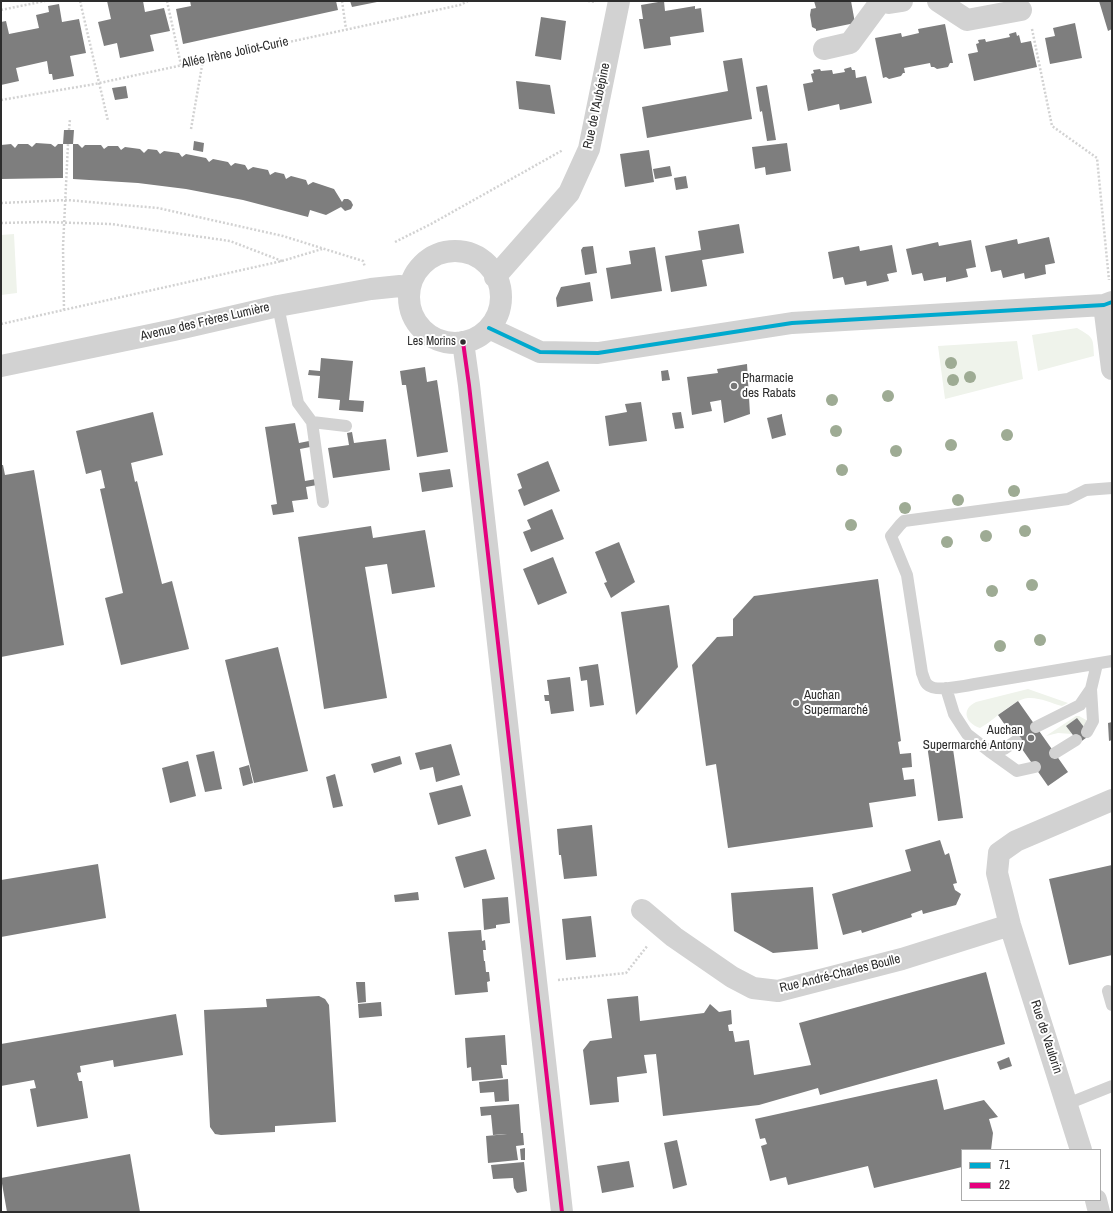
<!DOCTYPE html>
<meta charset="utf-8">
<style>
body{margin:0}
#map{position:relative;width:1113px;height:1213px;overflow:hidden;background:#fff;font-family:"Archivo Narrow",sans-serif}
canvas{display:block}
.frame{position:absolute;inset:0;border:2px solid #2d2d2d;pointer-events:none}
.legend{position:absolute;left:961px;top:1149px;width:140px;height:52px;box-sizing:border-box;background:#fff;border:1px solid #ababab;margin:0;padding:5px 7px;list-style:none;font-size:12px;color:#2d2d2d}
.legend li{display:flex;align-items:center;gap:8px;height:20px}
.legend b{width:20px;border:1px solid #ababab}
</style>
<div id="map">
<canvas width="1113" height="1213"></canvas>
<div class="frame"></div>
<ul class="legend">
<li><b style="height:5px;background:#00a9ce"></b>71</li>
<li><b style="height:5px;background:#e5007d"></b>22</li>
</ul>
</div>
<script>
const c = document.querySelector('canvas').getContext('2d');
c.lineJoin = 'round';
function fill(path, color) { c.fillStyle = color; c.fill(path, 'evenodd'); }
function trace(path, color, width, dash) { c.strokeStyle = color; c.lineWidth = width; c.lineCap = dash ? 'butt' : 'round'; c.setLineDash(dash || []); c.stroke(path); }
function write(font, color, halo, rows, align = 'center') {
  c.font = font + ' "Archivo Narrow",sans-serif'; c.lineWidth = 4; c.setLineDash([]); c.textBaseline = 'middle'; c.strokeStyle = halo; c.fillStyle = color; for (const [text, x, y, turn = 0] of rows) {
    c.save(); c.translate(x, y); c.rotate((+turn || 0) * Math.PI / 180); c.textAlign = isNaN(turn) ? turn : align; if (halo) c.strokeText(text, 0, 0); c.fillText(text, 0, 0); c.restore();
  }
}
const green = new Path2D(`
 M14,234L17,293L1,295V235Z
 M1077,328C1094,338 1093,337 1094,356L1038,371L1032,335Z
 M1017,341L1023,379L945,399L938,346Z
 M1028,689L1068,703L1062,706C1051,703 1039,697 1028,698C1012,700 995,720 980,728C965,723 961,709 976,702Z
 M1076,716H1079L1088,721L1084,727H1067L1072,734L1058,733L1046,736Z`);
const building = new Path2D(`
 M107,1H143L145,12L164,8L170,31L150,35L154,51L120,58L117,43L104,46L98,22L111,19Z
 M190,1H336L338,10L183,44L176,9L191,6Z
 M350,1H377V2L352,7Z
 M664,1L665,11L695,6V9L701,8L704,32L670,37L671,45L644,49L639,19H643L641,5Z
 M814,1H851L855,23L816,31V29L812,27L810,15L811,9L816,8Z
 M1099,1H1112V29L1108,31Z
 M59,4L62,22L79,19L86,53L70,56L74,76L53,80L52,74H49L47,61L16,68L19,81L1,85V22L6,21L9,34L39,28L36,15L49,12L48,6Z
 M541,17L566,21L561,60L535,56Z
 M1075,23L1082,58L1050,64L1045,38L1055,36L1053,28Z
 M945,24L953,63H950L948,67L937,69L934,67H931L930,63L904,68L905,73H903L901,76L889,79L886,77L883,78L875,38L901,33L902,37L919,33L918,29Z
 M1016,32L1017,36L1019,35L1021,43L1031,41L1037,67L974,81L968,54L978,52L976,44L979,43L978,40L985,39L986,42L1010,37L1009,34Z
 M742,58L752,119L647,138L642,107L728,91L723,61Z
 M851,67L852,70H855L856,78L866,76L872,103L840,110L839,104L808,111L803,84L813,82L811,74L814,73L813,70L820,69L821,71L832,70L833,74L845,72L844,69Z
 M516,81L550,85L555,114L519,109Z
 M767,85L776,140L767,141L762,111L760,112L756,87Z
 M126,86L128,98L115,100L112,88Z
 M64,130H74L73,144H63V178L1,179V145L11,144L15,148L18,144H28L32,147L36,143L51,144L55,147L58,144H63Z
 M194,141L204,143L203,152L193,150Z
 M787,143L791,171L766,175L765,167L755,169L752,147Z
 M73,144H78L82,148L85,145H101L104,149L108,146H118L121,150L125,147L140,149L144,153L148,149L157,150L160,154L164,151L179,153L182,157L186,154L206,158L209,162L213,159L228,162L231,166L235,163L245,165L248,170L253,167L268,170L270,175L275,172L284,174L286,179L291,176L306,180L308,185L313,182L334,189L342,202L344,199H348L351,201L353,205L351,209L345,211L341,207L326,215L310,210L308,217L243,200L186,189L138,183L73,179Z
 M649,150L654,182L625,187L620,154Z
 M670,166L672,176L655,179L653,169Z
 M686,176L688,188L676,190L674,178Z
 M739,224L744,253L702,260L707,286L671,292L665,256L701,250L698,231Z
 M1049,237L1055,263L1045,265L1046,274L1025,279L1024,273L1003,278L1001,270L991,272L985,246L1017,239L1018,244Z
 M971,240L976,267L966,269L968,277L946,282V277L924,281L922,273L912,275L906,249L938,242L939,246Z
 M892,245L897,272L887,274L889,281L867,286L866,281L845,285L843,277L833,279L828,252L859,246L860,251Z
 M593,246L597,273L585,275L581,250L583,247Z
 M655,247L662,291L611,299L606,268L631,264L629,251Z
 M590,282L593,301L557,307L556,298L561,287Z
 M321,358L353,361L349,400L364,401L363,412L339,410L340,400L318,398L320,376L308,375L309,370L320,371Z
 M747,364L750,414L724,423L721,400L710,402L712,411L692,415L687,377L718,373L717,369Z
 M425,367L427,382L437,380L448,452L417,457L406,385H402L400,371Z
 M668,370L670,380L662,381L661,371Z
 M641,402L647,441L609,446L605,416L627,412L625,404Z
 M153,412L163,455L131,463L135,482L137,481L162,584L172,581L189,649L121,665L105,598L123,593L100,489L105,488L101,470L86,474L76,431Z
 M681,412L684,428L675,429L672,413Z
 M782,414V416L786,435L772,439L767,418Z
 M295,423L299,443L309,441L310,447L300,449L305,481L316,479L317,485L306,487L308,499L292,501L294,512L273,515L271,505L277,504L265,427Z
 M352,432L354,443L386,439L390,470L333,478L328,448L349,445L347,433Z
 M548,461L560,491L524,506L518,490L522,488L517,474Z
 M1,465H3L5,475L34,470L64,645L1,657Z
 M450,469L453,487L422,492L419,473Z
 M552,509L564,539L531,552L523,532L531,529L527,520Z
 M371,526L373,538L425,530L435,587L392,594L387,564L365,567L387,698L324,709L298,537Z
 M619,542L635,582L611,598L604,583L607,582L595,552Z
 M553,557L567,593L538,605L523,569Z
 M878,579L901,741L898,742L900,754L911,753L912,767L902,768L904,780L914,779L916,796L869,803L873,827L728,848L716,764L706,766L692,665L717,637L733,636V619L754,596Z
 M669,605L678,667L636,715L621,612Z
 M278,647L308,771L254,783L225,660Z
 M598,664L604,705L590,707L587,680L581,681L579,667Z
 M570,677L574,711L551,714L549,701H545L544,695H549L547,680Z
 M1018,701L1068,772L1048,786L998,715Z
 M1077,718L1090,735L1079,743L1066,726Z
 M1112,722V740L1109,741L1108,723Z
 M952,742L963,818L938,821L927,745Z
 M451,744L460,775L436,782L433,767L420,770L415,753Z
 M214,751L222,789L205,792L196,755Z
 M400,756L402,764L374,773L371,764Z
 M188,761L196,796L170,803L162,768Z
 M249,765L253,783L243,786L239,768Z
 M335,774L343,806L333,808L326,777Z
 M462,785L471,816L438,825L429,793Z
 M592,825L597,876L564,879L561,855H559L557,829Z
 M940,840L945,855L949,853L957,883L953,884L955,890L961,894L956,905L923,914L922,910L911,914L912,917L862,933L861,930L843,935L832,894L911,871L905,850Z
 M486,849L495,879L464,888L455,857Z
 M98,864L106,918L1,937V880Z
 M1112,865V955L1069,965L1049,879Z
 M813,887L818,949L773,953L734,931L731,893Z
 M418,892L419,900L395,902L394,895Z
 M508,897L510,923L496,925V928L484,930L482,899Z
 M591,916L596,957L566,960L562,919Z
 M481,930L482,941L485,940L486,950H483L484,961H485L486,972H489L490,981L487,982L488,992L455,995L448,932Z
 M986,972L1005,1044L820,1095L818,1088L759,1105L663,1116L656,1054L644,1055L647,1073L617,1077L619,1102L590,1105L583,1050L590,1041L612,1038L607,999L638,996L640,1021L704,1013L710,1004L719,1012L731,1010L732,1024L728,1025L729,1031H733L735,1042L749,1040L754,1075L811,1065L799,1023Z
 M356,982H365L366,1002L358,1003Z
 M319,996L325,999L329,1005L336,1122L275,1126V1132L221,1135L215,1134L210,1127L204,1010L267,1007L266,999Z
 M381,1002L382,1016L359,1018L358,1004Z
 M176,1014L183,1055L114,1067L113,1060L80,1066L81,1072L77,1073L79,1081H82L88,1118L37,1127L30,1089L36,1088L34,1080L1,1086V1044Z
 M505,1035L507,1065H501L503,1078L472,1081L471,1067L467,1068L465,1038Z
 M1009,1057L1012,1066L1000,1070L997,1062Z
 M508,1079L509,1101L495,1102L494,1092L480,1093L479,1082Z
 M937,1079L944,1110L984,1100L998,1117L989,1119L993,1133L991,1150H962V1167L874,1188L868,1166L788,1185L786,1177L770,1181L761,1146L767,1144L765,1138L760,1139L755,1119Z
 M519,1104L521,1133H523L524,1145L516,1146L518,1160L488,1163L486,1136L507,1134L493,1135L491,1115L481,1116L480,1107Z
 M677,1140L687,1185L673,1189L664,1143Z
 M525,1148V1160H521L520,1149Z
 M130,1154L140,1212H7L1,1178Z
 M629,1161L634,1187L602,1193L597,1166Z
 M524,1162L527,1191L517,1193L514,1188L513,1178L493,1179L491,1165Z`);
const path = new Path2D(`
 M80,1L108,121
 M167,1L181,65
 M342,1L346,29
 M588,1L596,2
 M1,10L45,1
 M1032,29L1052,126L1097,158L1109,280
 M1,100L95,84L460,5L468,1
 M191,129L203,60
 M69,130L70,119
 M1,203L67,200L158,208L283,236L363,261L365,267
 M1,223L43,222L111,224L230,241L282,261
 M395,242L431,224L563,150
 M64,310L63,247L68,144
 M1,324L282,261L322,249
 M558,980L626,973L648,945`);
const service = new Path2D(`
 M278,306L298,403L312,422L346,426
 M312,422L323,502
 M1112,488L1086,490L1068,499L904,521L900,525L891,536L907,575L922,673C924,677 924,682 928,685C935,692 965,686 975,684L1112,661
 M946,688L954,714L967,734L989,751L1004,749L1016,741
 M1036,727L1080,705L1091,689L1097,664
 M1087,732L1093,721L1091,689
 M989,751L1017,771L1035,767
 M1055,753L1076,740
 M1108,991L1112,1005
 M1067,1104L1112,1086`);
const minor = new Path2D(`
 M884,1L889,3L902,1
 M938,1L967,20L1021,10
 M824,49L850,43L881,1
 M409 297a46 46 0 1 1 92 0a46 46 0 1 1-92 0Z
 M495,277L569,193L589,149L619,1
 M1104,305L1112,369
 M489,328L540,352L598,353L792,323L1104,305L1112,302
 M463,342L469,385L562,1212
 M1,366L174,330L278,306L371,289L400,286L409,291
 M642,910L674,937L732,977L753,988L778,991L902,959L1010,925
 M1081,1150L1010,925L997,873L999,853L1016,841L1112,800
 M1096,1200L1099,1212`);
const bus1 = new Path2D(`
 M489,328L540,352L598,353L792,323L1104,305L1112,302`);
const bus2 = new Path2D(`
 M463,342L469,385L562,1212`);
const trees = [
 [951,363],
 [970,377],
 [953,380],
 [888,396],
 [832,400],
 [836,431],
 [1007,435],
 [951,445],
 [896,451],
 [842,470],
 [1014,491],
 [958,500],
 [905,508],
 [851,525],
 [1025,531],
 [986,536],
 [947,542],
 [1032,585],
 [992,591],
 [1040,640],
 [1000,646]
];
const markers = [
 [463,342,3.5,"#2d2d2d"],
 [734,386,4,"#767676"],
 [796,703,4,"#767676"],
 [1031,738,4,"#767676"]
];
const busNames = [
 ["Les Morins",456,342]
];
const streetNames = [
 ["Allée Irène Joliot-Curie",235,53,-12],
 ["Rue de l'Aubépine",597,106,-78],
 ["Avenue des Frères Lumière",205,322,-13],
 ["Rue André-Charles Boulle",840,974,-14],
 ["Rue de Vaulorin",1046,1037,72]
];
const poiNames = [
 ["Pharmacie",742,379],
 ["des Rabats",742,394],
 ["Auchan",804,696],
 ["Supermarché",804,711],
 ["Auchan",1023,731,"right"],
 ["Supermarché Antony",1023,746,"right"]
];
fill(green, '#eff3eb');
fill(building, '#7e7e7e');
trace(path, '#d2d2d2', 2.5, [2, 2]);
trace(service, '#d2d2d2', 12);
trace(minor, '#d2d2d2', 22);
trace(bus1, '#00a9ce', 4);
trace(bus2, '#e5007d', 4);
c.fillStyle = '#9eab94';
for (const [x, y] of trees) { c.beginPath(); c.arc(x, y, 6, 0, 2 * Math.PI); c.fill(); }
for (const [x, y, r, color] of markers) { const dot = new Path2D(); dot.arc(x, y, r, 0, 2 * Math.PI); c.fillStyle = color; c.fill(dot); trace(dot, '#fff', 1.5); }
write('12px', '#2d2d2d', '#fff', busNames, 'right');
write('13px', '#2d2d2d', '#fff', streetNames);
write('13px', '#2d2d2d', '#fff', poiNames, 'left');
</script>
